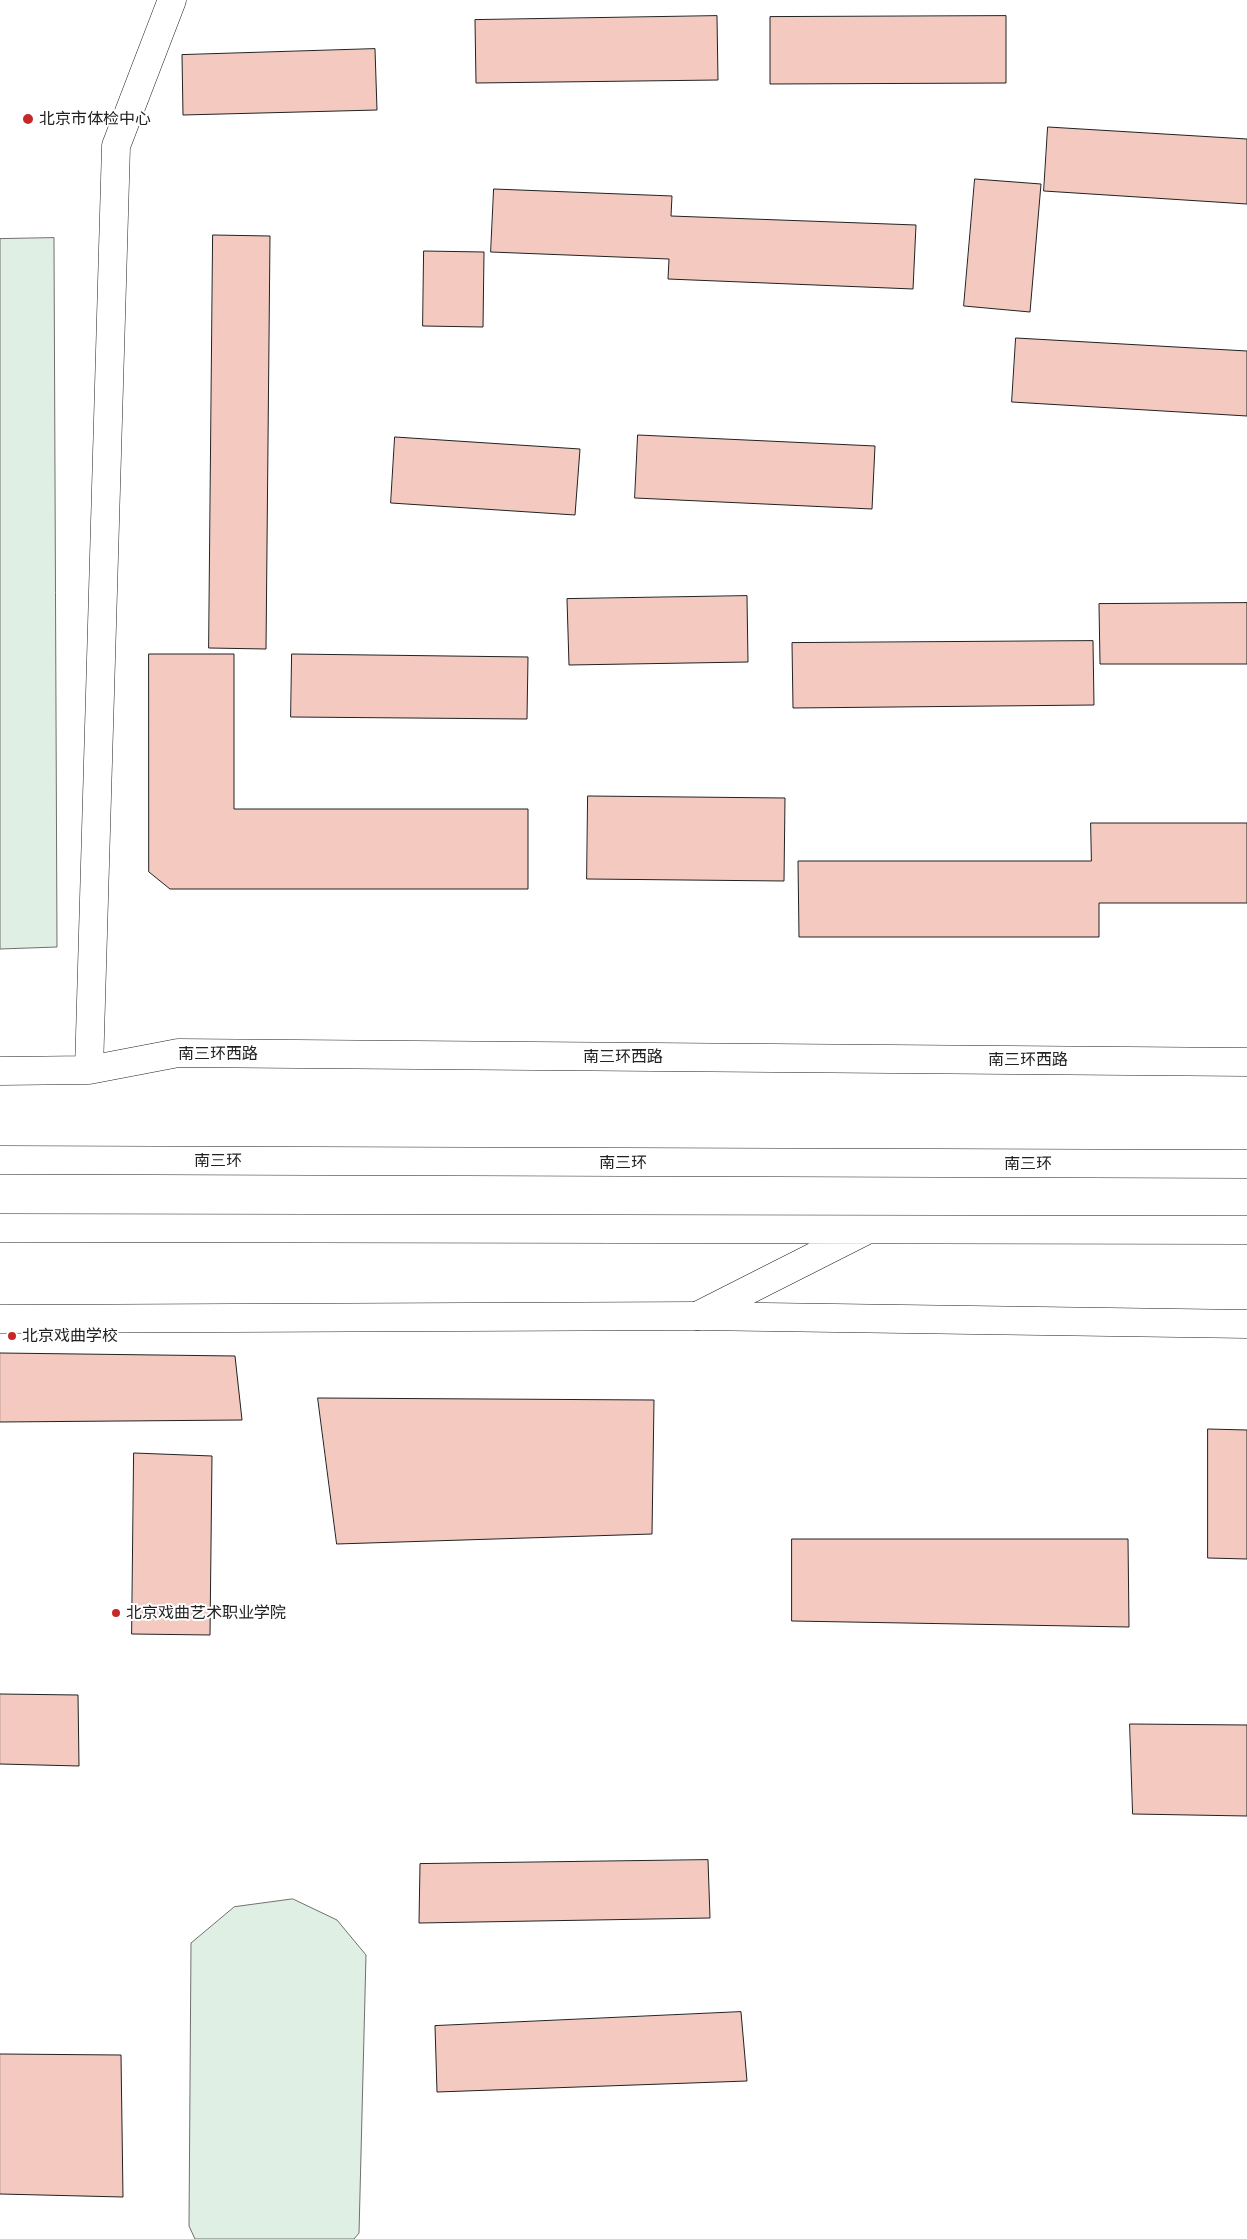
<!DOCTYPE html>
<meta charset="utf-8">
<style>
body{margin:0}
canvas{display:block;background:#fff}
</style>
<canvas width="1247" height="2239"></canvas>
<script>
const c = document.querySelector('canvas').getContext('2d');
c.lineJoin = 'round';
function fill(path, color) { c.fillStyle = color; c.fill(path, 'evenodd'); }
function trace(path, color, width, dash) { c.strokeStyle = color; c.lineWidth = width; c.lineCap = dash ? 'butt' : 'round'; c.setLineDash(dash || []); c.stroke(path); }
function write(font, color, halo, rows, align = 'center') {
  c.font = font + ' Karla,"Noto Sans SC",sans-serif'; c.lineWidth = 4; c.setLineDash([]); c.textBaseline = 'middle'; c.strokeStyle = halo; c.fillStyle = color; for (const [text, x, y, turn = 0] of rows) {
    c.save(); c.translate(x, y); c.rotate((+turn || 0) * Math.PI / 180); c.textAlign = isNaN(turn) ? turn : align; if (halo) c.strokeText(text, 0, 0); c.fillText(text, 0, 0); c.restore();
  }
}
const green = new Path2D(`
 M54,238L57,947L0,949V239Z
 M293,1899L337,1920L366,1955L359,2233L354,2239H195L189,2226L191,1943L234,1907Z`);
const building = new Path2D(`
 M717,16L718,80L476,83L475,20Z
 M1006,16V83L770,84V17Z
 M375,49L377,110L183,115L182,55Z
 M1048,127L1247,139V204L1044,191Z
 M975,179L1041,184L1030,312L964,306Z
 M494,189L672,196L671,216L916,225L913,289L668,279L669,259L491,252Z
 M213,235L270,236L266,649L209,648Z
 M424,251L484,252L483,327L423,326Z
 M1016,338L1247,351V416L1012,402Z
 M638,435L875,446L872,509L635,498Z
 M395,437L580,449L575,515L391,503Z
 M747,596L748,662L569,665L567,599Z
 M1247,603V664H1100L1099,604Z
 M1093,641L1094,705L793,708L792,643Z
 M149,654H234V809H528V889H170L149,872Z
 M292,654L528,657L527,719L291,717Z
 M588,796L785,798L784,881L587,879Z
 M1091,823H1247V903H1099V937H799L798,861H1091Z
 M0,1353L235,1356L242,1420L0,1422Z
 M318,1398L654,1400L652,1534L337,1544Z
 M1208,1429L1247,1430V1559L1208,1558Z
 M134,1453L212,1456L210,1635L132,1634Z
 M792,1539H1128L1129,1627L792,1621Z
 M0,1694L78,1695L79,1766L0,1764Z
 M1130,1724L1247,1725V1816L1133,1814Z
 M708,1860L710,1918L419,1923L420,1864Z
 M741,2012L747,2081L437,2092L435,2026Z
 M0,2054L121,2055L123,2197L0,2194Z`);
const tertiary = new Path2D(`
 M89,1070L116,146L172,0
 M0,1071L89,1070L178,1053L1247,1062
 M0,1319L697,1316L1247,1324`);
const trunk = new Path2D(`
 M0,1160L1247,1164
 M0,1228L1247,1230
 M697,1316L865,1231`);
const markers = [
 [28,119,6,"#c62828"],
 [12,1336,5,"#c62828"],
 [116,1613,5,"#c62828"]
];
const poiNames = [
 ["北京市体检中心",39,119],
 ["北京戏曲学校",22,1336],
 ["北京戏曲艺术职业学院",126,1613]
];
const streetNames = [
 ["南三环西路",218,1054],
 ["南三环西路",623,1057],
 ["南三环西路",1028,1060],
 ["南三环",218,1161],
 ["南三环",623,1163],
 ["南三环",1028,1164]
];
fill(green, '#e0efe3');
trace(green, '#6f6f6f', 1);
fill(building, '#f3c9c0');
trace(building, '#222', 1);
trace(tertiary, '#222', 29);
trace(trunk, '#222', 29);
trace(tertiary, '#fff', 28);
trace(trunk, '#fff', 28);
for (const [x, y, r, color] of markers) { const dot = new Path2D(); dot.arc(x, y, r, 0, 2 * Math.PI); c.fillStyle = color; c.fill(dot); trace(dot, '#fff', 2); }
write('16px', '#222', '#fff', poiNames, 'left');
write('16px', '#222', '#fff', streetNames);
</script>
